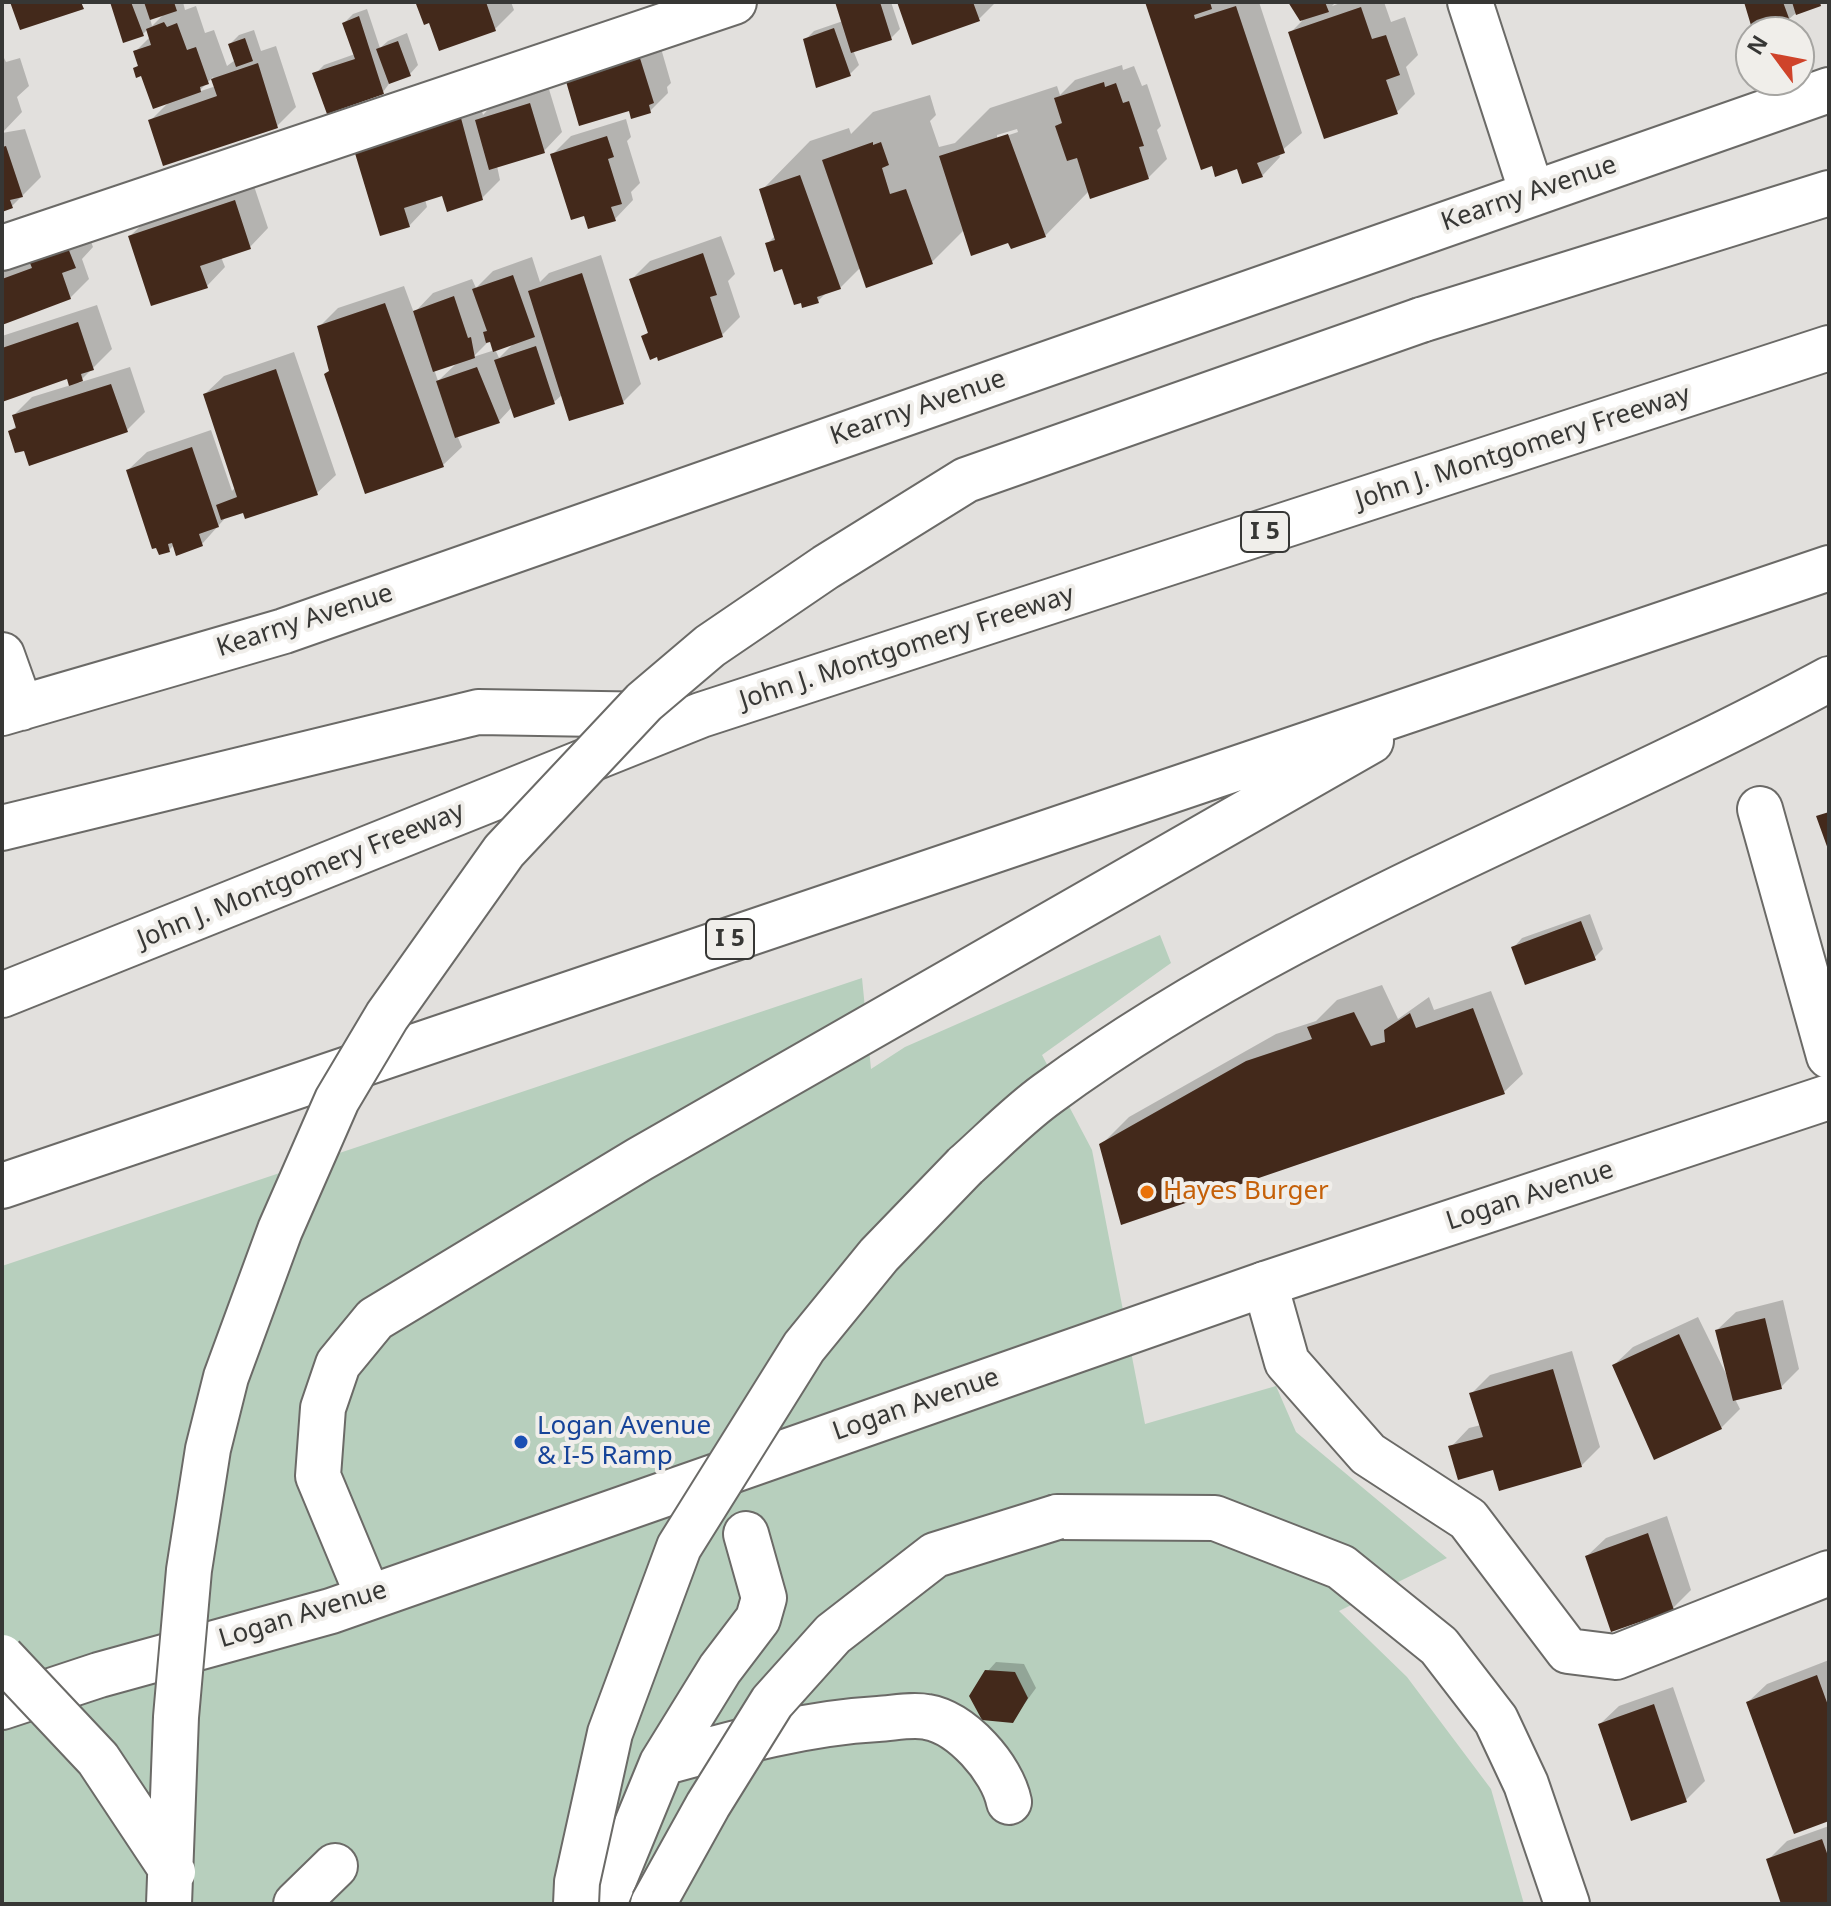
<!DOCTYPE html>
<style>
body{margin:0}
#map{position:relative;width:1831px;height:1906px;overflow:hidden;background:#e2e0dd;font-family:"Noto Sans",sans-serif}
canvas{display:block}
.frame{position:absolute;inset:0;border:4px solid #373735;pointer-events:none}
.north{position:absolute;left:1735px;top:16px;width:80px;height:80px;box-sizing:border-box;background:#f0eeea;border:2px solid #a6a5a2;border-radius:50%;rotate:302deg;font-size:22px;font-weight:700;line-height:32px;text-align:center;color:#373735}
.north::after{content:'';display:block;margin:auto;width:28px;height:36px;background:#cf432a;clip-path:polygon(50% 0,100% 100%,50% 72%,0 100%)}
</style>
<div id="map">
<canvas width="1831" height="1906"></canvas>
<div class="frame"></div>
<div class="north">N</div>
</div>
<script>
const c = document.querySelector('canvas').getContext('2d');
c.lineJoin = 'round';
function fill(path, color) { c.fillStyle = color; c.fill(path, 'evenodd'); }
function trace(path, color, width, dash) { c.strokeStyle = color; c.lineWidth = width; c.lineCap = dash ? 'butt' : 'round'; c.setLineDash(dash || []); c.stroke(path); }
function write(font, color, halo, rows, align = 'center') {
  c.font = font + ' "Noto Sans",sans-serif'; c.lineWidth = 8; c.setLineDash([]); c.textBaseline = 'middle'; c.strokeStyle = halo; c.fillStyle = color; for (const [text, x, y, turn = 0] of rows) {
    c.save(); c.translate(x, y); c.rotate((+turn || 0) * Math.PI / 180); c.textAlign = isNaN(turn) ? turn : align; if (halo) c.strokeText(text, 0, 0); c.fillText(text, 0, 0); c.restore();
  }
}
const green = new Path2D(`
 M1160,935L1171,963L1042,1055L1092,1150L1145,1424L1276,1386L1296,1432L1447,1558L1339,1611L1407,1677L1491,1789L1524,1904H2V1266L862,978L871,1069L905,1047Z`);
const shadow = new Path2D(`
 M112,2H183L185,10L196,6L205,33L214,30L227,66L235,60L230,44L239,35L254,30L261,51L276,46L296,107L277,126L150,121L170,101L135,68L140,64L135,52L151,36L148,29L143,34ZM166,12L152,26L150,18ZM213,77L216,86L198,92Z
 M421,2H511L514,10L495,29L430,21L419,4Z
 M837,2H891L900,29L891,38L853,50L859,65L850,74L805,40L814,31L843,21Z
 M899,2H996L979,19Z
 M1147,2H1259L1302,133L1279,153L1280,157L1262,176L1239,167Z
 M1290,2H1336L1332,6L1343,2H1384L1391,22L1405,17L1418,55L1406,67L1415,94L1397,112L1290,33L1302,21L1298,9L1293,10Z
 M1746,2H1822L1796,13L1789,19Z
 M367,9L380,48L388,41L407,33L418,65L410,74L391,81L383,92L315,74L324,65L355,54L344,23L353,14Z
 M658,38L671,83L667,87L668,93L650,111L567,79Z
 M2,54L6,62L20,58L29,86L17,97L22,112L2,133Z
 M1122,65L1123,70L1134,66L1142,86L1147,84L1161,126L1157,130L1167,159L1148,178L1089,191L1045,236L1009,241L965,229L932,262L861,267L840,288L827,292L818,301L783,267L767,244L776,235L762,190L810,141L849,128L851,134L873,112L930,95L936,115L930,121L939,147L955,143L990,108L1057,86L1060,95L1075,80ZM1017,129L1018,132L997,139V135Z
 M548,86L562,132L544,151L497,166L500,180L482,198L443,194L425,199L427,207L409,226L356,151L479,100L483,115L495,102Z
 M626,119L631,137L627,141L640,183L631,192L633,200L615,219L586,213L553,154L571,136Z
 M25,129L41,177L12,206L2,210V133Z
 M253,183L268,228L250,247L221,257L225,267L207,286L130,236L149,218Z
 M87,231L93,247L82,259L89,279L70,298L2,323V269Z
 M721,236L735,274L728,281L740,317L722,335L658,355L644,337L649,331L631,280L650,261Z
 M601,255L641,384L623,402L563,394L554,402L512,407L499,421L457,435L462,447L443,465L331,370L319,327L338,308L404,286L414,313L433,293L472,279L476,288L493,271L532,257L540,282L549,273ZM491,339L495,350L473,357ZM515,342L499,358L495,349ZM458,362L438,381L434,369Z
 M97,305L112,349L78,383L130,367L145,412L127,430L25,448L10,432L17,425L14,415L32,397L71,385L68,377L2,400V336Z
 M294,352L336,475L317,493L228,515L202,544H175L169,550L128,470L147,452L211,430L232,491L236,487L205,394L224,376Z
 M1590,914L1603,949L1594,958L1514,947L1522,938Z
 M1382,985L1398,1019L1429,997L1434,1010L1491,991L1523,1074L1504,1092L1101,1145L1129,1117L1276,1034L1316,1021L1337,1000Z
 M1783,1300L1799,1369L1781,1387L1735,1399L1740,1409L1721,1428L1614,1365L1633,1347L1698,1317L1730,1382L1717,1330L1736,1312Z
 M1572,1351L1600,1447L1581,1466L1494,1467L1451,1447L1469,1428L1481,1425L1471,1394L1490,1375Z
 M1667,1516L1691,1590L1673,1608L1587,1556L1606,1538Z
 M1829,1660V1819L1748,1702L1767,1684Z
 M996,1662L1024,1664L1036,1688L1012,1721L987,1672Z
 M1673,1687L1705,1781L1686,1800L1633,1819L1600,1724L1619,1706Z
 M1829,1826V1904H1783L1768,1860L1787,1841Z`);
const building = new Path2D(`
 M10,2H81L84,9L20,30Z
 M110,2H131L144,36L123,43Z
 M144,2H174L177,11L150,20Z
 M421,2H486L496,31L439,51L429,23L424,25L416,4Z
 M835,2H880L892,40L851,53Z
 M897,2H973L980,21L912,45Z
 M1145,2H1210L1212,9L1194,15L1195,19L1236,6L1285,153L1257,163L1263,177L1242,184L1237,169L1215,177L1212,166L1201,170Z
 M1288,2H1325L1329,12L1300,21Z
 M1744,2H1783L1790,21L1753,32Z
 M1792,2H1820L1821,6L1796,15Z
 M1361,7L1372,39L1386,35L1400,75L1386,80L1398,114L1324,139L1288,32Z
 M359,16L384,94L327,114L312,73L355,59L342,23Z
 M164,22L167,27L177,23L187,50L196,47L209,84L200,87L201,92L153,109L141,76L136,78L133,68L138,66L133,51L151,45L146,29Z
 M834,28L851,76L816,88L803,39Z
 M245,38L253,61L236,67L228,44Z
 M398,41L411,76L389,84L376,49Z
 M639,55L654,103L649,105L651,113L631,119L629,111L579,126L565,78Z
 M258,63L278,128L163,166L148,120L217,96L211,79Z
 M1104,82L1105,87L1116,83L1123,103L1129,101L1144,146L1139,147L1149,179L1090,199L1077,158L1067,161L1055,126L1062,123L1054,98Z
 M530,103L545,153L489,170L475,120Z
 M461,118L483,200L447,212L442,196L404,208L410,227L380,236L354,150Z
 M1008,134L1046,237L1011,249L1008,243L971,256L939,156Z
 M607,136L614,157L608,159L622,204L611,207L616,221L588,229L584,216L571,220L550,154Z
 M873,142V145L881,142L889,165L882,168L890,194L906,189L933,264L866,288L822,160Z
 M6,146L23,197L10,200L13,208L2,212V147Z
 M800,175L841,289L817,297L819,303L802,308L801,303L794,305L782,269L774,272L765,243L775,240L759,189Z
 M235,200L251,249L200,266L208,288L151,306L128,236Z
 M68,248L76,268L62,273L71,299L2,325V279L32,268L30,263Z
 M703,253L717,295L710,297L723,337L658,361L657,357L650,360L641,336L648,333L629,279Z
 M582,273L624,404L569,421L528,291Z
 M513,275L535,337L493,352L490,342L486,343L483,332L487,331L472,289Z
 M454,296L468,338L471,337L475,358L433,372L413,311Z
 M385,303L444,467L365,494L324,374L329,371L317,326Z
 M78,322L94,370L81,374L83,381L69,386L67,379L2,402V348Z
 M536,346L555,404L514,418L494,360Z
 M477,367L500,423L455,438L436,381Z
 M276,369L318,495L245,519L243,513L221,520L216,505L237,497L203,394Z
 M111,384L128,432L29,466L24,451L15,453L8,431L16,428L12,415Z
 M192,447L219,527L199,534L203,546L176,556L172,543L168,544L170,552L159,555L156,548L152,549L126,470Z
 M1829,812V852L1816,816Z
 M1581,921L1596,960L1525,985L1511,947Z
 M1473,1008L1505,1094L1121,1225L1099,1144L1246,1061L1312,1039L1307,1027L1354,1012L1371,1046L1385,1042L1384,1030L1410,1013L1416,1028Z
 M1765,1318L1782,1389L1733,1401L1715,1330Z
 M1679,1334L1722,1429L1654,1460L1612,1365Z
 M1553,1369L1582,1467L1499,1491L1493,1470L1458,1480L1448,1446L1483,1437L1469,1393Z
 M1648,1533L1674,1610L1611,1632L1585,1556Z
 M985,1670L1015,1672L1028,1698L1013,1723L982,1720L969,1696Z
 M1817,1675L1829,1708V1821L1794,1834L1746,1702Z
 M1654,1704L1687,1802L1631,1821L1598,1724Z
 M1822,1839L1829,1859V1904H1781L1766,1859Z`);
const minor = new Path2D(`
 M1470,2L1532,193
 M2,248L734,2
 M2,655L21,708
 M2,713L284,631L1829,90
 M1760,809L1829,1056
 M1265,1284L1287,1362L1368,1454L1468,1519L1568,1651L1616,1657L1829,1573
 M662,1763C734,1743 804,1723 878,1719C894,1718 912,1714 927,1717C962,1723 1002,1768 1009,1802
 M296,1904L335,1866
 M604,1904L662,1763L720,1669L758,1619L764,1598L746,1534`);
const major = new Path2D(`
 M2,1707L99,1675L331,1611L1265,1284L1829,1097`);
const highway = new Path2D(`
 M1421,320L1829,193
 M2,828L478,712L662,715
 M2,995L701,715L1829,348
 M965,1166C992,1142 1018,1115 1047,1094C1285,919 1570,819 1829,679
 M2,1186L1829,568
 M1057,1517L1215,1518L1341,1567L1439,1646L1496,1720L1526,1784L1567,1904
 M368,1596L318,1476L323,1408L338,1364L375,1319L640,1159L1371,741`);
const highwayBridge = new Path2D(`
 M2,1657L98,1759L173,1872
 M169,1904L176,1717L189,1570L208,1449L226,1377L280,1230L337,1100L387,1016L504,851L644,702L710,646L826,567L966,480L1421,320
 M576,1904L577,1882L610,1733L679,1547L804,1347L879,1255L965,1166
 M653,1904L708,1805L772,1702L833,1634L935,1555L1057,1517`);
const markers = [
 [1147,1192,8,"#e8710a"],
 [521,1442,8,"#1a4fb4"]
];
const shields = [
 [1265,532,48],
 [730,939,48]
];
const shieldNames = [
 ["I 5",1265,532],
 ["I 5",730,939]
];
const streetNames = [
 ["Kearny Avenue",1529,194,-19],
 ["Kearny Avenue",918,408,-19],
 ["John J. Montgomery Freeway",1523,448,-18],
 ["Kearny Avenue",305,621,-18],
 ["John J. Montgomery Freeway",907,648,-18],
 ["John J. Montgomery Freeway",301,876,-22],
 ["Logan Avenue",1530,1196,-18],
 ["Logan Avenue",916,1405,-19],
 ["Logan Avenue",303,1615,-17]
];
const foodNames = [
 ["Hayes Burger",1163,1192]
];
const transitNames = [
 ["Logan Avenue",537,1427],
 ["& I-5 Ramp",537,1457]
];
fill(green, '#b7cfbd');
fill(shadow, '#0003');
fill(building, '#43291b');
trace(minor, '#6b6a67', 48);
trace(major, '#6b6a67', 48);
trace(highway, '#6b6a67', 48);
trace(minor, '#fff', 44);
trace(major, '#fff', 44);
trace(highway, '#fff', 44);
trace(highwayBridge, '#6b6a67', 48, []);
trace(highwayBridge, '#fff', 44);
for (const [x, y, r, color] of markers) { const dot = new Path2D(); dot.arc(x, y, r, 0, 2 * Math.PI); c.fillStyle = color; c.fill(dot); trace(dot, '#f0eeea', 3); }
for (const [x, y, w] of shields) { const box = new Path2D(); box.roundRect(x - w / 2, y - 20, w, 40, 6); c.fillStyle = '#f0eeea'; c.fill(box); trace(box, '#373735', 2); }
write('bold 24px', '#373735', null, shieldNames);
write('26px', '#373735', '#f0eeea', streetNames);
write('26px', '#c56008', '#f0eeea', foodNames, 'left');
write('26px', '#164399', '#f0eeea', transitNames, 'left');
</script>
